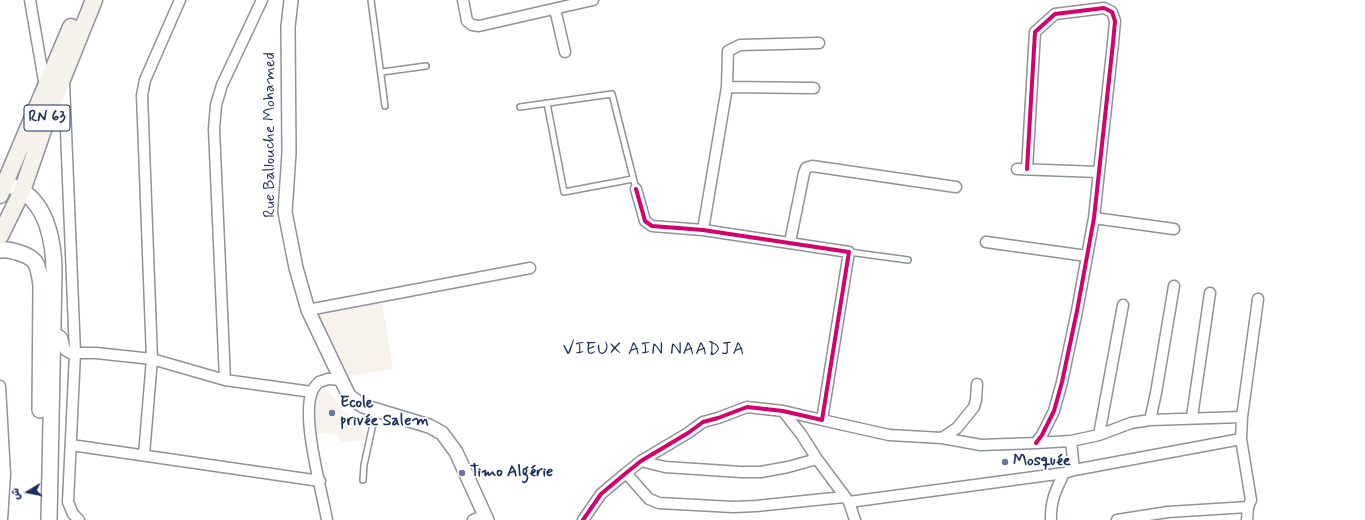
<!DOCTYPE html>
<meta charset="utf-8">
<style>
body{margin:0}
#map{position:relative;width:1365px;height:520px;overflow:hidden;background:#fff;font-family:Mynerve,"Playpen Sans Arabic",sans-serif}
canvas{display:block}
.north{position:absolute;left:8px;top:472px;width:40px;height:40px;-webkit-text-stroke:3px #fff;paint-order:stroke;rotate:260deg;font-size:11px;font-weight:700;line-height:16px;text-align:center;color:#1b2f5e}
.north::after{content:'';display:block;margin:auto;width:14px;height:18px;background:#1b2f5e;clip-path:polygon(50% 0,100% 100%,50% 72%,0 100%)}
</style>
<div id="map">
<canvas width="1365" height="520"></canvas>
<div class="north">ش</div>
</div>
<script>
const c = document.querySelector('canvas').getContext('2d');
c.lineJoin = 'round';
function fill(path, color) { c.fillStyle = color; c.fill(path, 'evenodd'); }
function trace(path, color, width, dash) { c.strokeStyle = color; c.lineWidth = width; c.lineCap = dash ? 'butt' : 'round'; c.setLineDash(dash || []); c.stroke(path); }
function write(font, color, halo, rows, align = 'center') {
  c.font = font + ' Mynerve,sans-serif'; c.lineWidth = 3.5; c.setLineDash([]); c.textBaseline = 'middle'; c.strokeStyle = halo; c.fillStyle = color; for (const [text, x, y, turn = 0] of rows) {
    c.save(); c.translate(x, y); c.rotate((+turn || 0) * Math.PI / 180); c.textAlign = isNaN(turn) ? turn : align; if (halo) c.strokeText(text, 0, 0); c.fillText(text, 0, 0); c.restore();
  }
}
const built = new Path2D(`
 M382,303L393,369L347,376L317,324L318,313Z
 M320,391L331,394L339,405L337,407L359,419L362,430L366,431L367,440L341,443L338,434L315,433L316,403L318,393Z`);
const service = new Path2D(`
 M371,0L385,106
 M382,72L426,66
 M547,103L564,192L633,179
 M520,107L612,94L636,189
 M849,252L908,260
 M363,480L364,465L376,410`);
const minor = new Path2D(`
 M30,0L45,87
 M463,0L467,21L472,25L479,26L593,0
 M555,9L565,52
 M64,82L75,353L68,502L73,514L79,520
 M727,87L814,88
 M1017,169L1098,172
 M1027,169L1035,32L1055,14L1104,8L1112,12L1115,21L1113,43L1094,218L1077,311L1062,382L1054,411L1042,435L1036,443
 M1094,218L1174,229
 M703,230L727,87L728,51L740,45L819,43
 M790,242L804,173L806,168L812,166L956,187
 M986,242L1087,256
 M308,310L530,268
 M53,333C66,336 61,340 65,350L70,353H96L152,359L225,380L312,392
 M225,380L214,129L216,105L222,85L262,0
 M0,386L5,474L2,520
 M783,411L801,434L817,459L849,502L855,520
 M1192,417L1210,293
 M822,420L889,435L942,438L957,428L974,407L976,400L977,384
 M1150,420L1242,417
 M1099,435L1123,305
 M942,438L981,445L1036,443L1071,441L1099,435L1131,423L1150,420L1156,393L1174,286
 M1071,441L1074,470
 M71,445L320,481
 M144,455L152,359L142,95L145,80L180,0
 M641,461L665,467L741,472H761L788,467L817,459
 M626,473L649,499L659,503L733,507L756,506L844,497
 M849,502L1064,473L1074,470L1241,439
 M327,520C322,491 301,418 312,392C313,389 316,385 319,382L328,379L342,380
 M473,520L485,515
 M583,520L601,494L626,473L641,461L688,433L703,422L718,418L747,407L783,411L822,420L849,252L703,230L652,226L645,221L636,189
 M1051,520C1050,501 1056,490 1064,473
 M1117,520L1168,512L1248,507
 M1247,520L1248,507L1251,500L1241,439L1242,417L1258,299`);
const tertiary = new Path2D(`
 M291,0L288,27L289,153L285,212L296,268L308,310L349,396L363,406L429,426L442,433L456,452L487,520`);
const secondary = new Path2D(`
 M5,183C11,186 17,188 22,191C48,207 54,245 54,272L49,520
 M0,250C9,249 29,254 35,262C39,268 40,278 41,286L40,410`);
const primary = new Path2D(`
 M0,195L71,27
 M0,236L22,191L51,107L94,0`);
const cycleway = new Path2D(`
 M1027,169L1035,32L1055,14L1104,8L1112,12L1115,21L1113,43L1094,218L1077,311L1062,382L1054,411L1042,435L1036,443
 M583,520L601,494L626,473L641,461L688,433L703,422L718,418L747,407L783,411L822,420L849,252L703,230L652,226L645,221L636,189`);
const markers = [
 [332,413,4,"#6b7896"],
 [1005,462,4,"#6b7896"],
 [462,473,4,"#6b7896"]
];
const shields = [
 [47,118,46]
];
const shieldNames = [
 ["RN 63",47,118]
];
const streetNames = [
 ["Rue Ballouche Mohamed",271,135,-90]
];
const poiNames = [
 ["Ecole",340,404],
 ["privée Salem",340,422],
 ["Mosquée",1013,462],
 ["Timo Algérie",470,473]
];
const quarterNames = [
 ["VIEUX AIN NAADJA",654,350]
];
fill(built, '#f8f2ec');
trace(service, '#8e929a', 8);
trace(minor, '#8e929a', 13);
trace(tertiary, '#8e929a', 16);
trace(secondary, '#8e929a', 18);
trace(primary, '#8e929a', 19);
trace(service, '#fff', 5);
trace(minor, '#fff', 10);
trace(tertiary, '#fff', 13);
trace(secondary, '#fff', 15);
trace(primary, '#f5f1eb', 16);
trace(cycleway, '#d6006c', 4);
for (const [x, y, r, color] of markers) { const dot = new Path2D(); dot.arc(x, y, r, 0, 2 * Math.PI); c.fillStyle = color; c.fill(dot); trace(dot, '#fff', 1.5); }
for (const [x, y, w] of shields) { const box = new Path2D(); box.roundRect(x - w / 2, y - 13, w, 26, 3); c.fillStyle = '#fff'; c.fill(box); trace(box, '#1b2f5e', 1); }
write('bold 15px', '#1b2f5e', null, shieldNames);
write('16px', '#1b2f5e', '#fff', streetNames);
write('bold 16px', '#1b2f5e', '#fff', poiNames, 'left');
c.letterSpacing = '1px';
write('18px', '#1b2f5e', '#fff', quarterNames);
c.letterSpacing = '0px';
</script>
